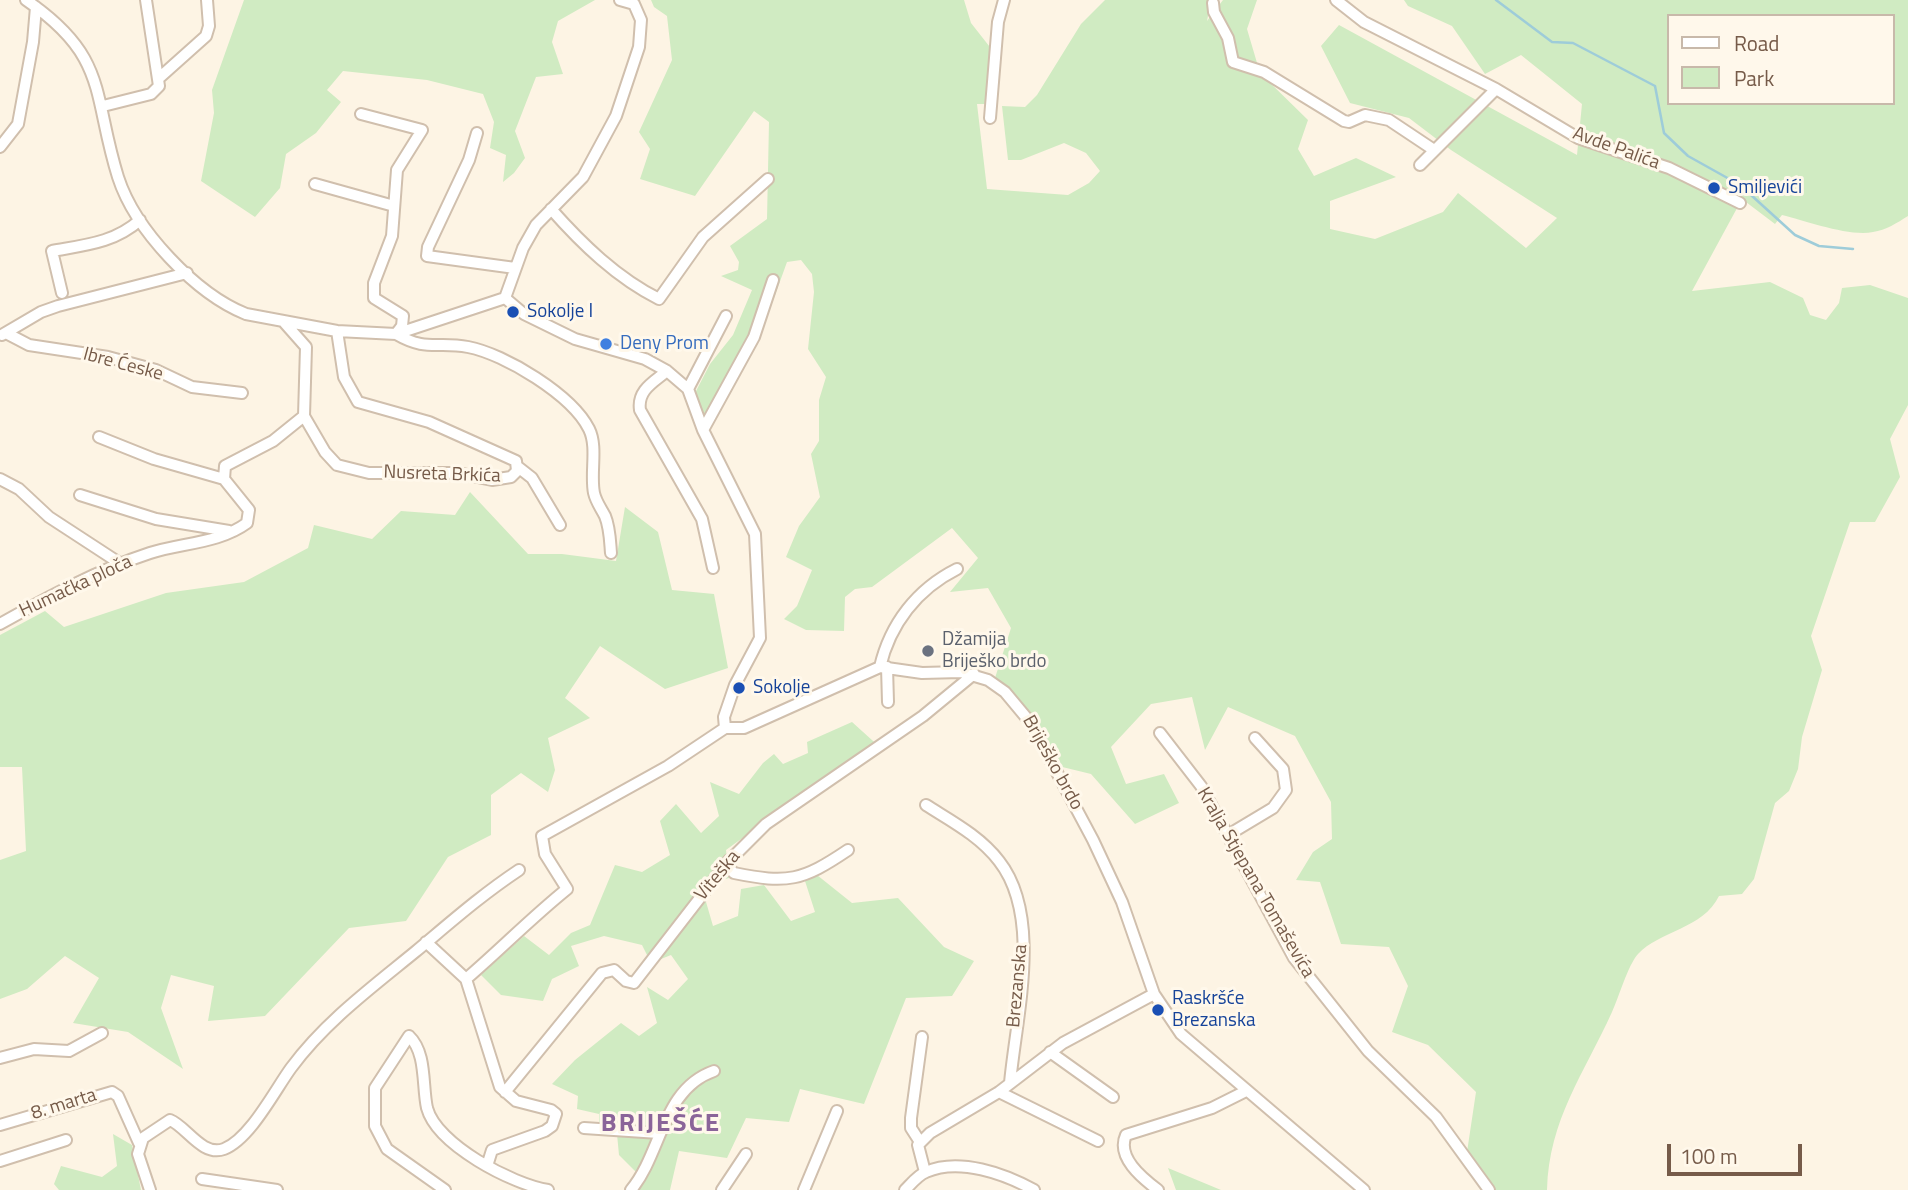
<!DOCTYPE html>
<meta charset="utf-8">
<style>
body{margin:0}
#map{position:relative;width:1908px;height:1190px;overflow:hidden;background:#fdf4e4;font-family:"Titillium Web",sans-serif}
canvas{display:block}
.legend{position:absolute;left:1667px;top:14px;width:228px;height:91px;box-sizing:border-box;background:#fff8eb;border:2px solid #c8b9aa;margin:0;padding:9px 12px;list-style:none;font-size:21px;color:#765b49}
.legend li{display:flex;align-items:center;gap:14px;height:35px}
.legend b{width:35px;border:2px solid #c8b9aa}
.scale{position:absolute;left:1667px;top:1144px;width:135px;height:32px;box-sizing:border-box;border:4px solid #765b49;border-top:0;padding-left:9px;font-size:21px;line-height:24px;white-space:nowrap;color:#765b49;-webkit-text-stroke:5px #fff8eb;paint-order:stroke}
</style>
<div id="map">
<canvas width="1908" height="1190"></canvas>
<ul class="legend">
<li><b style="height:9px;background:#fff"></b>Road</li>
<li><b style="height:19px;background:#d0ebc2"></b>Park</li>
</ul>
<div class="scale">100 m</div>
</div>
<script>
const c = document.querySelector('canvas').getContext('2d');
c.lineJoin = 'round';
function fill(path, color) { c.fillStyle = color; c.fill(path, 'evenodd'); }
function trace(path, color, width, dash) { c.strokeStyle = color; c.lineWidth = width; c.lineCap = dash ? 'butt' : 'round'; c.setLineDash(dash || []); c.stroke(path); }
function write(font, color, halo, rows, align = 'center') {
  c.font = font + ' "Titillium Web",sans-serif'; c.lineWidth = 6; c.setLineDash([]); c.textBaseline = 'middle'; c.strokeStyle = halo; c.fillStyle = color; for (const [text, x, y, turn = 0] of rows) {
    c.save(); c.translate(x, y); c.rotate((+turn || 0) * Math.PI / 180); c.textAlign = isNaN(turn) ? turn : align; if (halo) c.strokeText(text, 0, 0); c.fillText(text, 0, 0); c.restore();
  }
}
const green = new Path2D(`
 M244,0H595L558,21L552,42L563,74L536,77L515,131L525,158L514,173L503,182L506,155L490,148L494,122L483,94L427,80L343,71L327,90L341,102L316,133L286,154L280,188L255,217L201,181L214,113L212,90Z
 M651,0H964L971,23L993,51L985,104H977L987,189L1068,195L1089,183L1100,171L1086,153L1064,143L1021,160H1008L1002,106L1025,107L1037,95L1081,24L1105,0H1211L1207,21L1223,0H1257L1247,29L1260,73L1308,120L1298,149L1314,176L1356,158L1396,177L1330,201V229L1375,239L1443,212L1458,193L1526,248L1557,218L1451,150L1409,118L1350,103L1321,46L1339,25L1577,155L1582,104L1521,55L1485,74L1452,26L1408,6L1404,0H1908V216C1897,223 1886,230 1873,232C1850,237 1806,221 1782,215L1775,224L1742,199L1692,291L1770,282L1803,298L1810,315L1826,320L1839,303L1842,288L1870,285L1908,298V405L1890,439L1900,477L1875,522H1850L1811,636L1822,670L1802,737L1798,769L1789,791L1775,803L1754,879L1742,894L1719,896C1703,929 1659,931 1638,954C1628,965 1619,997 1612,1012C1584,1074 1549,1119 1547,1190H1488L1467,1152L1476,1092L1428,1045L1392,1032L1408,986L1389,947L1341,944L1320,882L1296,880L1313,852L1332,839L1331,802L1295,736L1228,707L1205,750L1192,697L1151,704L1111,747L1126,784L1164,774L1179,803L1135,824L1091,774L1050,764L1030,720L995,678L1011,628L988,588L950,592L978,558L952,528L872,587L855,589L845,597L844,631L806,630L784,619L797,606L812,570L786,557L799,526L820,497L811,454L819,441V400L826,377L808,349L814,292L812,274L801,260L787,262L757,345L706,427L694,395L710,364L733,335L752,290L721,276L738,270L739,262L730,246L767,219L769,122L754,111L695,196L640,179L650,149L639,132L672,60L667,16L654,7ZM1668,16H1892V103H1668Z
 M470,492L528,554H562L616,561L625,507L658,532L672,590L714,594L728,668L665,689L600,646L565,698L590,718L548,738L555,770L548,792L521,773L491,795V835L448,857L406,921L349,928L265,1016L208,1021L214,986L171,975L161,1008L183,1069L128,1032L73,1023L99,978L65,956L27,989L0,999V860L26,851L22,767H0V635L45,611L64,627L166,593L244,582L308,548L314,525L372,539L401,511L455,515Z
 M852,722L883,750L856,755L726,850L729,878L708,884L704,895L713,926L738,916L741,889L764,885L791,921L815,912L805,881L817,875L852,903L898,898L944,947L974,961L952,996L906,998L864,1104L800,1089L789,1122L746,1118L727,1158L679,1151L670,1190H630L639,1175L619,1155L617,1134L599,1126V1114L577,1109L578,1096L552,1084L575,1060L621,1023L639,1036L657,1023L647,987L668,1000L688,979L671,955L651,963L642,945L604,936L571,946L579,966L552,979L543,1001L501,995L481,975L524,936L549,955L571,933L590,925L615,865L642,872L670,855L660,821L676,804L701,833L719,816L710,782L739,794L763,763L774,754L783,764L808,753L807,742Z
 M113,1134L132,1145L141,1190H59L54,1184L61,1166L102,1177L117,1166Z
 M1168,1168L1221,1190H1176Z`);
const stream = new Path2D(`
 M1496,0L1552,42L1573,43L1655,86L1664,133L1688,156L1740,185L1795,235L1819,246L1853,249`);
const minor = new Path2D(`
 M26,0C109,57 92,94 118,177C135,230 196,294 246,314L337,331L396,334L505,298
 M1336,0L1364,22L1496,89L1578,138L1669,168L1740,203
 M1213,3L1214,12L1228,38L1233,62L1264,72L1344,121L1349,122L1365,115L1389,120L1434,150
 M159,78L206,36L209,26L207,0
 M103,106L151,94L159,86L146,0
 M361,114L422,130L397,170L392,236L374,283V298L403,316L402,326L396,334C427,352 437,341 468,347C505,354 572,395 589,429C598,447 590,473 594,493C596,502 601,508 605,516C610,528 610,541 611,553
 M990,118L998,22L1004,0
 M477,133L469,160L428,247L427,256L515,268
 M0,147L18,124L33,42L36,7
 M1420,165L1496,89
 M315,184L394,206
 M551,209C582,244 617,278 659,299L703,237L768,179
 M62,293L52,251C85,245 114,243 140,220
 M505,298L524,314L575,339L645,359L667,371L688,389L703,430L755,534L760,638L735,685L724,717L725,728
 M505,298L523,248L536,225L583,177L616,116L639,47L641,20L634,4L620,0
 M6,333L29,345L108,357L156,370L192,387L242,393
 M2,335L41,312L58,306L187,273
 M667,371C654,382 637,390 640,410L702,519L713,568
 M688,389L726,316
 M304,416L325,452L337,465L369,473H458L492,480L511,477L517,471L516,461L429,422L358,402L344,377L337,331
 M703,430L754,337L773,280
 M99,437L154,459L224,479
 M518,467L532,478L560,525
 M0,479L19,489L49,517L121,564
 M80,495L156,519L229,531
 M0,624C48,597 98,570 150,553C182,543 220,543 247,523L249,510L224,479L225,466L273,441L304,416L306,347L283,321
 M880,667C890,624 917,589 957,569
 M887,667L888,702
 M1160,733L1201,786L1294,958L1368,1051L1436,1117L1489,1190
 M926,805C951,821 980,836 999,861C1043,917 1016,1017 1010,1083
 M1228,835L1273,808L1286,790L1283,769L1255,738
 M729,860L728,867L734,873C788,884 802,881 848,850
 M426,942L466,979L500,1087L516,1101L551,1110L556,1114L552,1126L545,1131L492,1150L487,1166
 M466,979C501,949 531,918 567,889L545,854L542,836L668,766L725,728H744L880,667L922,673L961,672L988,680L1005,692L1030,722L1093,840L1122,902L1154,994L1181,1034L1364,1190
 M1050,1052L1113,1097
 M0,1058L34,1049L69,1051L102,1033
 M505,1092L602,973L614,970L626,981L634,983L727,863L766,824L923,716L974,674
 M999,1092L1098,1141
 M0,1125L112,1092L118,1096L139,1143
 M584,1128L659,1133
 M920,1142L911,1128V1118L922,1037
 M0,1161L66,1140
 M925,1172L918,1145L930,1133L999,1092L1063,1043L1154,994
 M202,1179L277,1190
 M150,1190L138,1154L143,1138L170,1120C186,1126 202,1157 224,1149C250,1139 275,1090 291,1068C325,1022 371,988 415,952C451,922 480,896 519,870
 M445,1190L387,1149L375,1126V1088L409,1036C427,1053 422,1086 427,1108C437,1145 512,1184 548,1190
 M631,1190C662,1153 662,1089 714,1071
 M722,1190L746,1154
 M804,1190L837,1111
 M905,1190C911,1184 918,1175 926,1172C959,1157 1005,1174 1034,1190
 M1158,1190C1142,1178 1116,1157 1126,1135L1212,1108L1246,1091`);
const markers = [
 [1714,188,7,"#1a4fb4"],
 [513,312,7,"#1a4fb4"],
 [606,344,7,"#3f7fe0"],
 [928,651,7,"#6b7280"],
 [739,688,7,"#1a4fb4"],
 [1158,1010,7,"#1a4fb4"]
];
const streetNames = [
 ["Avde Palića",1616,149,20],
 ["Ibre Ćeske",123,365,15],
 ["Nusreta Brkića",442,475,2],
 ["Humačka ploča",76,587,-25],
 ["Briješko brdo",1052,763,61],
 ["Viteška",718,876,-50],
 ["Kralja Stjepana Tomaševića",1255,883,60],
 ["Brezanska",1018,986,-85],
 ["8. marta",64,1105,-17]
];
const transitNames = [
 ["Smiljevići",1728,188],
 ["Sokolje I",527,312],
 ["Sokolje",753,688],
 ["Raskršće",1172,999],
 ["Brezanska",1172,1021]
];
const shopNames = [
 ["Deny Prom",620,344]
];
const worshipNames = [
 ["Džamija",942,640],
 ["Briješko brdo",942,662]
];
const districtNames = [
 ["BRIJEŠĆE",661,1125]
];
fill(green, '#d0ebc2');
trace(stream, '#9eccd9', 2.5);
trace(minor, '#d0bfad', 14);
trace(minor, '#fff', 10);
for (const [x, y, r, color] of markers) { const dot = new Path2D(); dot.arc(x, y, r, 0, 2 * Math.PI); c.fillStyle = color; c.fill(dot); trace(dot, '#fff8eb', 2.5); }
write('19px', '#765b49', '#fff8eb', streetNames);
write('19px', '#164399', '#fff8eb', transitNames, 'left');
write('19px', '#366cbe', '#fff8eb', shopNames, 'left');
write('19px', '#5b616d', '#fff8eb', worshipNames, 'left');
c.letterSpacing = '2px';
write('bold 26px', '#8a6499', '#fff8eb', districtNames);
c.letterSpacing = '0px';
</script>
